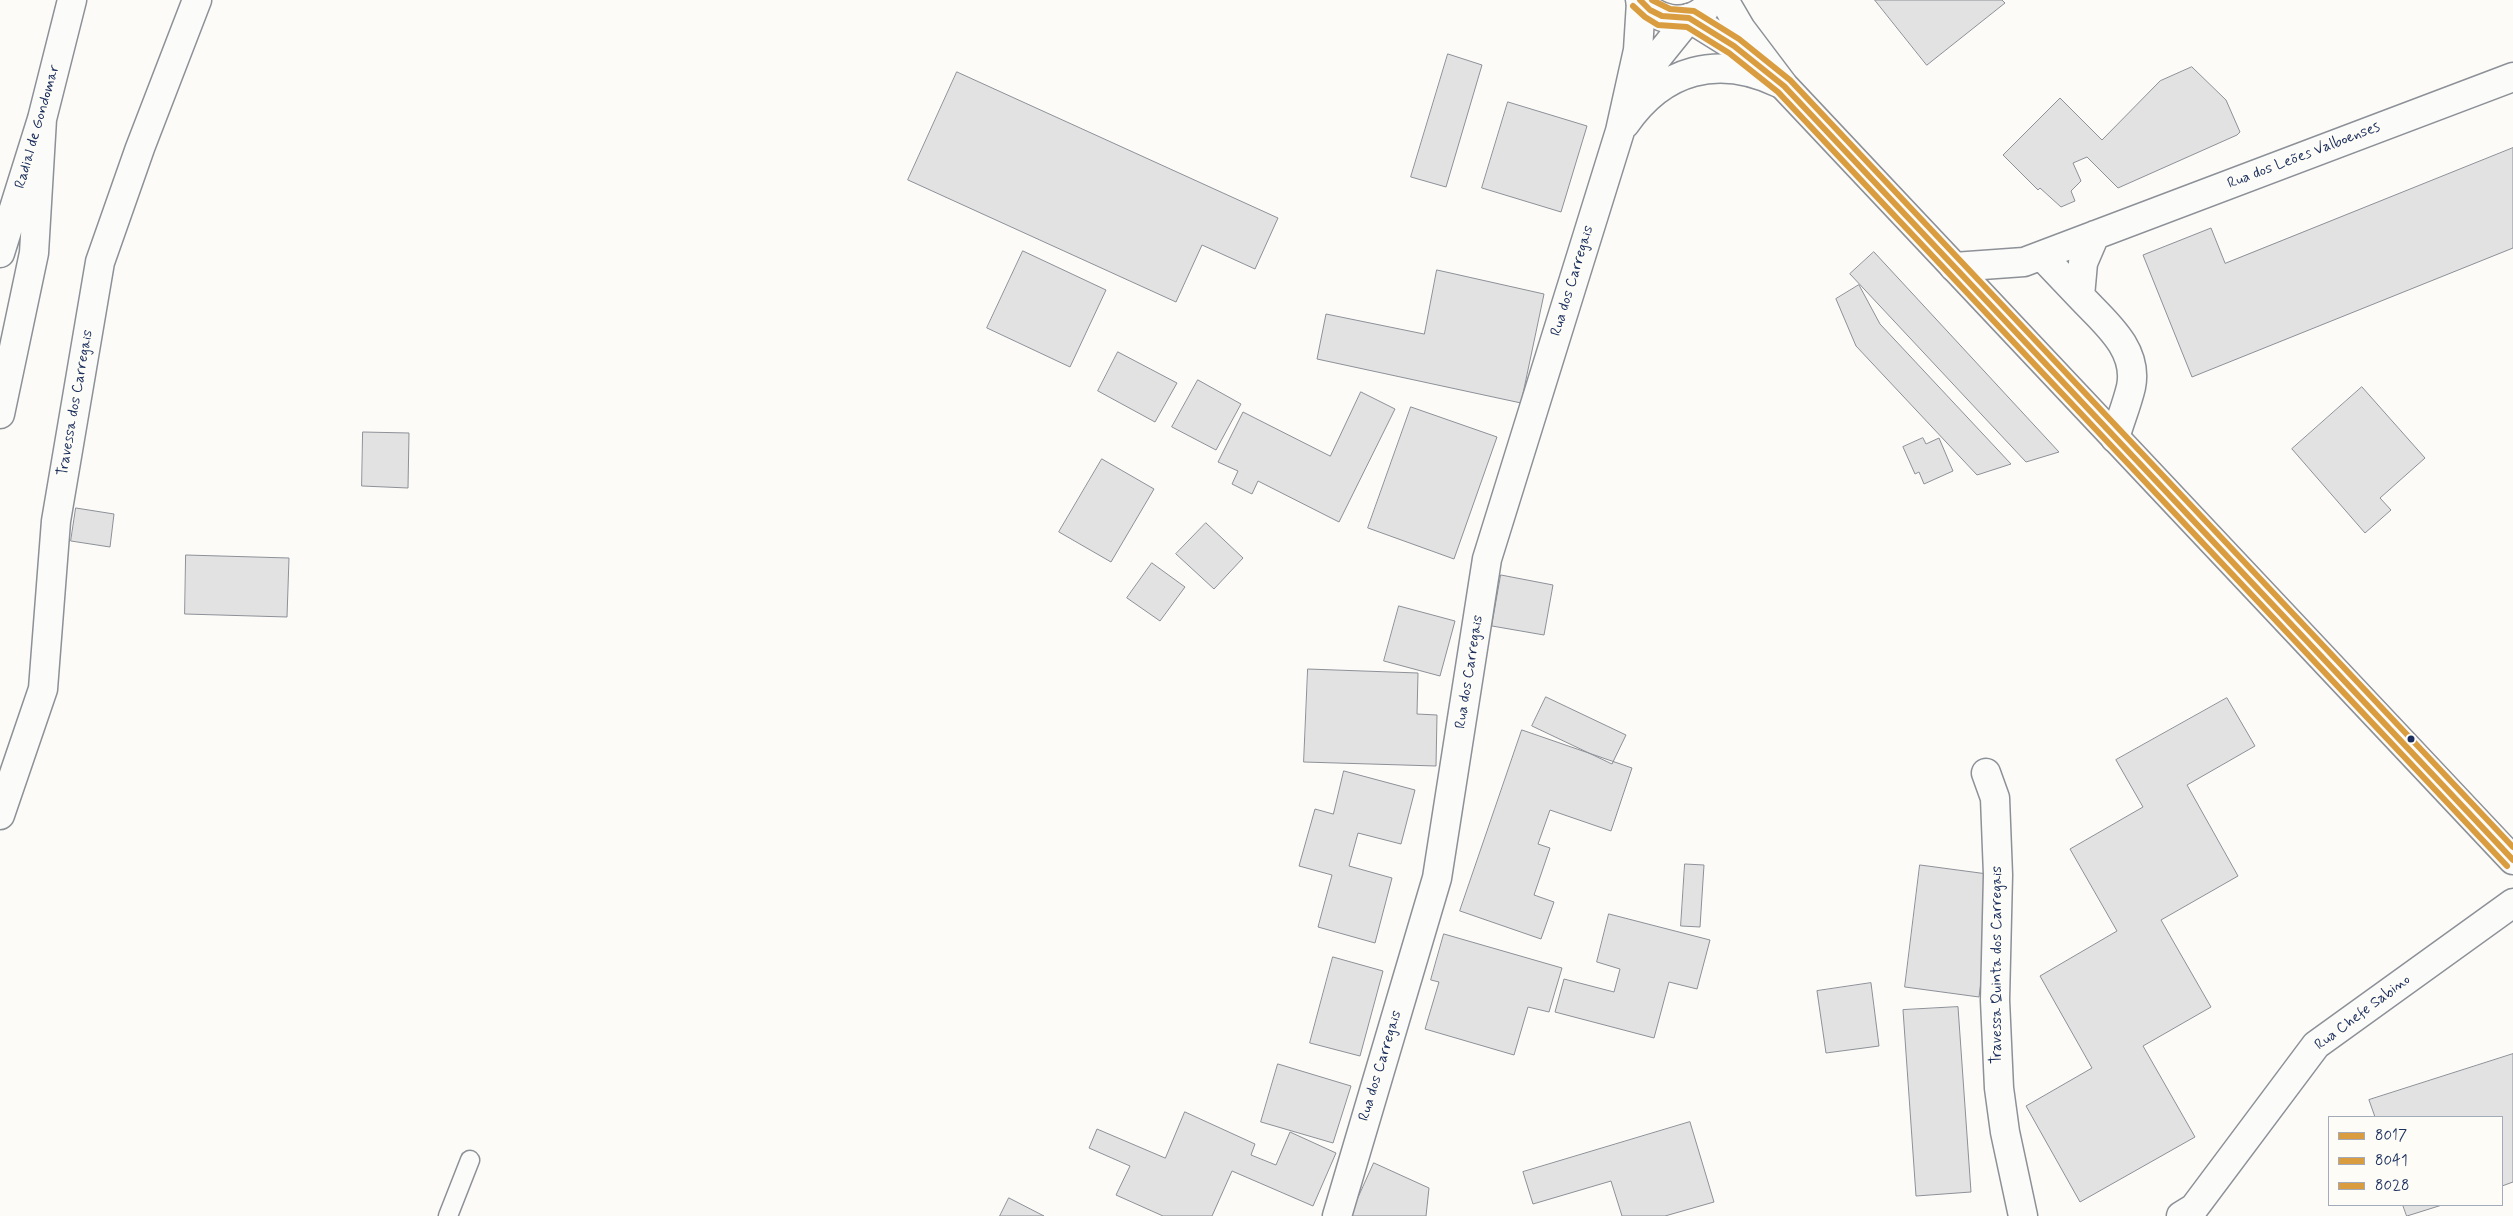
<!DOCTYPE html>
<meta charset="utf-8">
<style>
body{margin:0}
#map{position:relative;width:2513px;height:1216px;overflow:hidden;background:#fcfbf8;font-family:Mynerve,sans-serif}
canvas{display:block}
.legend{position:absolute;left:2328px;top:1116px;width:175px;height:90px;box-sizing:border-box;background:#fdfcf7;border:1px solid #a3aaba;margin:0;padding:6px 9px;list-style:none;font-size:15px;color:#1b2f5e}
.legend li{display:flex;align-items:center;gap:10px;height:25px}
.legend b{width:25px;border:1px solid #a3aaba}
</style>
<div id="map">
<canvas width="2513" height="1216"></canvas>
<ul class="legend">
<li><b style="height:6px;background:#d99d40"></b>8017</li>
<li><b style="height:6px;background:#d99d40"></b>8041</li>
<li><b style="height:6px;background:#d99d40"></b>8028</li>
</ul>
</div>
<script>
const c = document.querySelector('canvas').getContext('2d');
c.lineJoin = 'round';
function fill(path, color) { c.fillStyle = color; c.fill(path, 'evenodd'); }
function trace(path, color, width, dash) { c.strokeStyle = color; c.lineWidth = width; c.lineCap = dash ? 'butt' : 'round'; c.setLineDash(dash || []); c.stroke(path); }
function write(font, color, halo, rows, align = 'center') {
  c.font = font + ' Mynerve,sans-serif'; c.lineWidth = 4.5; c.setLineDash([]); c.textBaseline = 'middle'; c.strokeStyle = halo; c.fillStyle = color; for (const [text, x, y, turn = 0] of rows) {
    c.save(); c.translate(x, y); c.rotate((+turn || 0) * Math.PI / 180); c.textAlign = isNaN(turn) ? turn : align; if (halo) c.strokeText(text, 0, 0); c.fillText(text, 0, 0); c.restore();
  }
}
const building = new Path2D(`
 M1875,0H2002L2005,3L1927,65Z
 M1448,54L1482,65L1446,187L1411,177Z
 M2192,67L2226,100L2240,132L2237,135L2118,188L2087,157L2073,163L2081,181L2071,191L2075,201L2061,207L2040,188L2038,190L2003,155L2060,98L2102,140L2160,81Z
 M957,72L1278,218L1255,269L1202,245L1176,302L908,180Z
 M1508,102L1587,126L1561,212L1482,188Z
 M2513,148V248L2192,377L2143,255L2211,228L2225,263Z
 M1023,251L1106,290L1070,367L987,328Z
 M1874,252L2059,452L2026,462L1850,274Z
 M1437,270L1544,294L1521,403L1317,359L1326,314L1424,334Z
 M1859,285L1880,324L2011,464L1977,475L1856,346L1836,299Z
 M1118,352L1177,383L1155,422L1098,391Z
 M1198,380L1241,404L1216,450L1172,427Z
 M2362,387L2425,458L2380,498L2391,510L2365,533L2292,449Z
 M1361,392L1395,409L1339,522L1258,481L1252,494L1232,484L1238,471L1218,462L1243,412L1330,456Z
 M1411,407L1497,437L1454,559L1368,528Z
 M363,432L409,433L408,488L362,486Z
 M1923,438L1926,444L1939,438L1953,471L1924,484L1919,472L1915,474L1903,447Z
 M1102,459L1154,489L1111,562L1059,532Z
 M76,508L114,514L110,547L71,541Z
 M1206,523L1243,558L1214,589L1176,554Z
 M186,555L289,558L287,617L185,614Z
 M1152,563L1185,587L1160,621L1127,598Z
 M1501,575L1553,585L1544,635L1492,626Z
 M1399,606L1455,621L1440,676L1384,661Z
 M1308,669L1418,673L1417,714L1437,715L1436,766L1304,762Z
 M1546,697L1626,735L1612,764L1532,726Z
 M2227,698L2255,746L2187,785L2238,876L2161,920L2211,1007L2143,1046L2195,1137L2080,1202L2026,1106L2092,1068L2040,976L2117,931L2070,849L2143,807L2116,760Z
 M1522,730L1632,768L1611,831L1550,810L1538,844L1550,848L1534,895L1554,902L1541,939L1460,911Z
 M1344,771L1415,790L1401,844L1358,833L1349,866L1392,878L1375,943L1318,927L1332,875L1299,866L1315,809L1333,814Z
 M1685,864L1704,865L1700,927L1681,926Z
 M1920,865L1995,875L1979,997L1905,987Z
 M1609,914L1710,940L1697,989L1669,982L1654,1038L1555,1012L1564,979L1614,992L1620,969L1597,962Z
 M1444,934L1562,968L1549,1012L1528,1007L1514,1055L1425,1029L1439,982L1431,980Z
 M1333,957L1383,971L1360,1056L1310,1043Z
 M1871,983L1879,1046L1826,1053L1817,991Z
 M1958,1007L1971,1192L1916,1196L1903,1010Z
 M2513,1054V1182L2502,1186V1117H2375L2369,1100Z
 M1278,1064L1351,1086L1333,1143L1261,1122Z
 M1185,1112L1255,1144L1251,1155L1276,1165L1290,1132L1336,1153L1313,1206L1232,1171L1212,1216H1163L1116,1195L1130,1166L1089,1148L1097,1129L1165,1158Z
 M1690,1122L1714,1202L1665,1216H1622L1611,1181L1533,1204L1523,1172Z
 M1374,1163L1429,1188L1426,1216H1350Z
 M1009,1198L1044,1216H1000Z
 M2403,1205H2442L2407,1216Z`);
const lane = new Path2D(`
 M448,1216L470,1160`);
const street = new Path2D(`
 M2095,235L2083,263L2080,296C2103,321 2139,348 2131,387C2127,404 2120,421 2115,438
 M2042,256L2080,296
 M1954,267L2024,262L2513,77
 M1986,773L1995,798L1998,875L1995,1000L1999,1088L2005,1132L2023,1216
 M0,815L43,689L56,521L100,262L140,148L197,0
 M2181,1216L2194,1208L2316,1045L2513,903`);
const secondary = new Path2D(`
 M1638,91L1656,59L1689,18
 M1625,124C1663,69 1718,54 1779,83
 M1337,1216L1437,878L1487,559L1620,131L1638,50L1641,2`);
const primary = new Path2D(`
 M1640,0C1655,20 1684,27 1704,10
 M1724,0L1741,29L1784,86L2513,860
 M1689,18L1734,46L1756,64`);
const highway = new Path2D(`
 M0,253L42,119L72,0
 M0,414L34,253L42,119`);
const bus1 = new Path2D(`
 M1640,0L1650,10L1662,16L1689,18L1734,46L1784,86L2513,860`);
const bus2 = new Path2D(`
 M1633,6L1645,17L1658,25L1687,27L1729,53L1778,92L2507,866`);
const bus3 = new Path2D(`
 M1652,0L1670,9L1694,11L1739,39L1790,80L2513,847`);
const markers = [
 [2411,739,4.5,"#1b2f5e"]
];
const streetNames = [
 ["Radial de Gondomar",38,127,-74],
 ["Rua dos Leões Valboenses",2304,156,-21],
 ["Rua dos Carregais",1573,281,-73],
 ["Travessa dos Carregais",76,403,-80],
 ["Rua dos Carregais",1470,672,-81],
 ["Travessa Quinta dos Carregais",1998,965,-90],
 ["Rua Chefe Sabino",2363,1013,-37],
 ["Rua dos Carregais",1381,1066,-73]
];
fill(building, '#e2e2e2');
trace(building, '#8c9097', 1);
trace(lane, '#8c9097', 21);
trace(street, '#8c9097', 31);
trace(secondary, '#8c9097', 31);
trace(primary, '#8c9097', 31);
trace(highway, '#8c9097', 31);
trace(lane, '#fbfbf9', 18);
trace(street, '#fbfbf9', 28);
trace(secondary, '#fbfbf9', 28);
trace(primary, '#fbfbf9', 28);
trace(highway, '#fbfbf9', 28);
trace(bus1, '#d99d40', 6);
trace(bus2, '#d99d40', 6);
trace(bus3, '#d99d40', 6);
for (const [x, y, r, color] of markers) { const dot = new Path2D(); dot.arc(x, y, r, 0, 2 * Math.PI); c.fillStyle = color; c.fill(dot); trace(dot, '#fdfcf7', 2); }
write('15px', '#1b2f5e', '#fdfcf7', streetNames);
</script>
